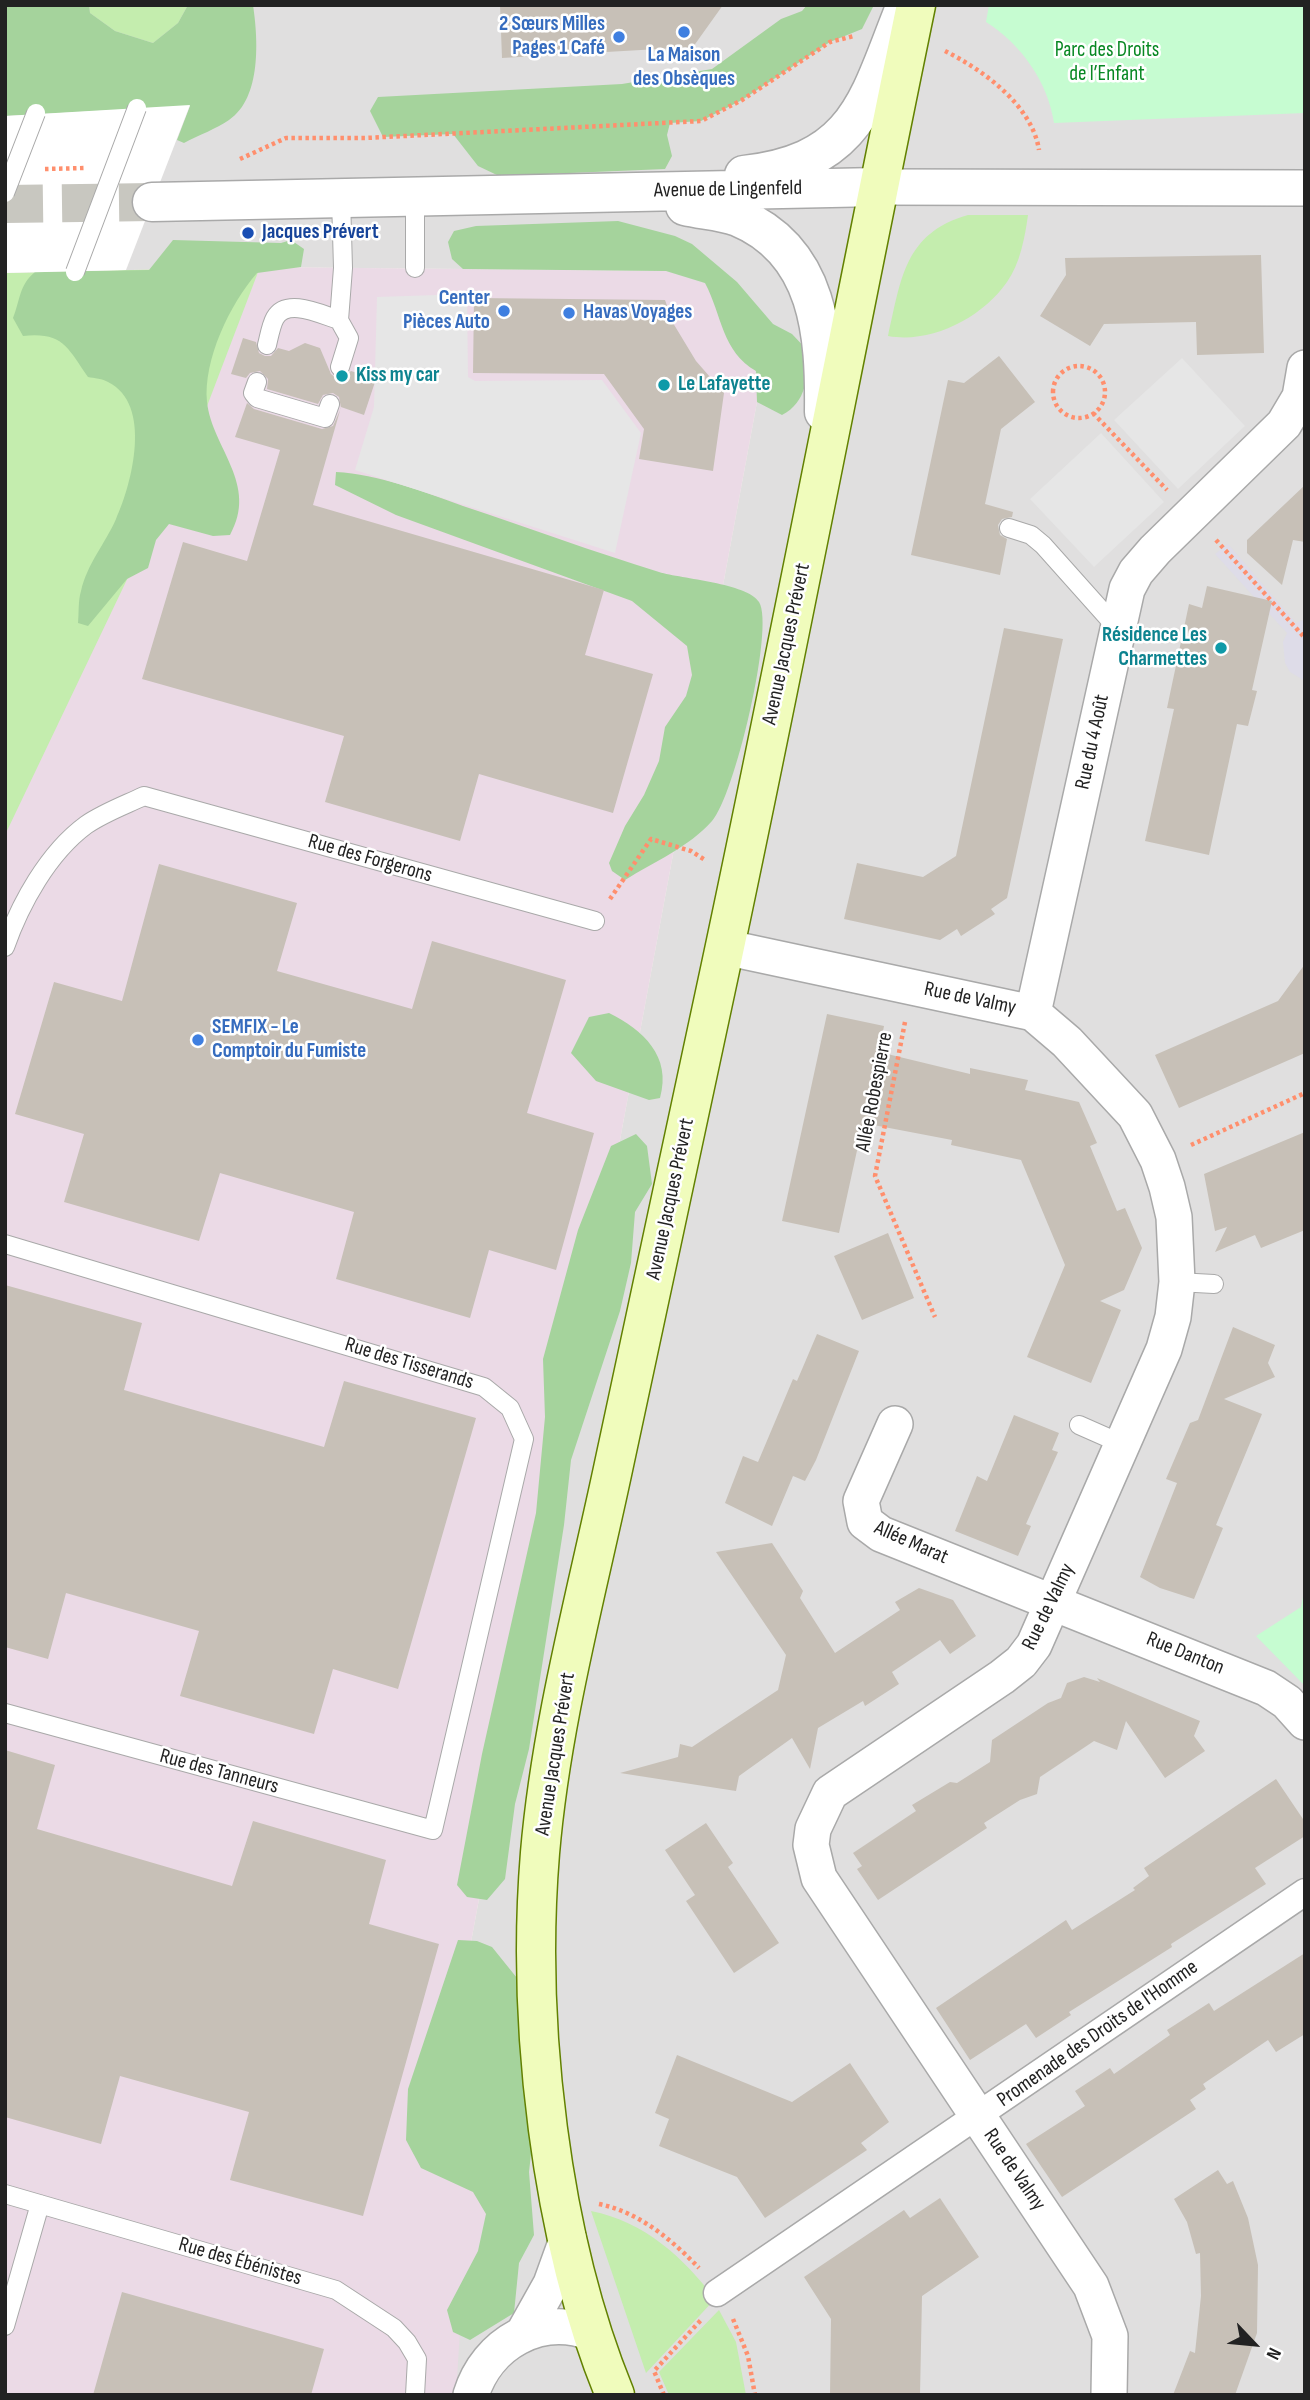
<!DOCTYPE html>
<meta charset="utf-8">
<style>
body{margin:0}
#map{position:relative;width:1310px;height:2400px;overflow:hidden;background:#f2f0e8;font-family:"Sofia Sans Condensed",sans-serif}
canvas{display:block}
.frame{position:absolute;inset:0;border:7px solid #222;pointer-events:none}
.north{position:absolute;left:1219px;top:2309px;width:70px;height:70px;-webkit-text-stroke:5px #fff;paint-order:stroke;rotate:116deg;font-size:19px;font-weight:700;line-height:28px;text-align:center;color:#222}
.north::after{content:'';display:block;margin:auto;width:24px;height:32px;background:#222;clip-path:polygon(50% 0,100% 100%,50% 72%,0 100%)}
</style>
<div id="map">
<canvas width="1310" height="2400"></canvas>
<div class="frame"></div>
<div class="north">N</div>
</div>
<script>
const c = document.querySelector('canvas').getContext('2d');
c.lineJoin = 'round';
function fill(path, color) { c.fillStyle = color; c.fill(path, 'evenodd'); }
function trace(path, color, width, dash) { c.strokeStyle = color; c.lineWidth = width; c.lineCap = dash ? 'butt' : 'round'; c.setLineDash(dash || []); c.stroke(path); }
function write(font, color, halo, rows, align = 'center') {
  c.font = font + ' "Sofia Sans Condensed",sans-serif'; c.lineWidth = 5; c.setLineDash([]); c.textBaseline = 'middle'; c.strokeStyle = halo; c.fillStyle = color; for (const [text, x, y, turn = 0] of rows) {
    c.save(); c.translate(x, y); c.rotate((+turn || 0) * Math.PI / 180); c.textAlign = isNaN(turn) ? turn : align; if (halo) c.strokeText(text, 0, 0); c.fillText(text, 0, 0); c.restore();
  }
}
const residential = new Path2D(`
 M5,5H1305V2395H456L471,1942L757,402L666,271L260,267L5,273Z`);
const industrial = new Path2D(`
 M260,267L666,271L722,289L754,348L757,402L471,1942L486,2214L460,2330L456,2395H5V273Z`);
const grass = new Path2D(`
 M89,5H188L178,23L153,43L115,31L90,13Z
 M968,215H1028C1025,237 1020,264 1007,282C982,318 931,344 888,336C901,280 904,233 968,215Z
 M260,267L196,435L5,835V273Z
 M591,2211C645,2222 683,2257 715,2299L646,2373Z
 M719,2310L736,2342L746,2395H669L659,2372Z`);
const forest = new Path2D(`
 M5,5H89L90,13L115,31L153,43L178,23L188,5H253C258,38 262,98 229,120C216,129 199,135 184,143L177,140L190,106L5,116Z
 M807,5H874L862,29L830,42L742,100L701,121L670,123L667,135L672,156L665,169L499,176L478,166L453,134L383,137L370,111L378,97L622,84L712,69L781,19L802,11Z
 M618,221L675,236L692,244L737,282L773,324L792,334L809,352C807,378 807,402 782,415L757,402L756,371C722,352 722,315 705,283L666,271L463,269L452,259L448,242L454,231L476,226Z
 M173,240L281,243L291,240L304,249L301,267L257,273C230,304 203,360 207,402C212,448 259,484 230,535L213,536L169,524L156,540L148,568L127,579L88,626L78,623C79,613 78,601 81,591C87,564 105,544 116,519C132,484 153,404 108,382C103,379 94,378 88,377C67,347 63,332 23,336L13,318C20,301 19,285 35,272L149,270Z
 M336,472C378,474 424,492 463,506C529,528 594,552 659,572C682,579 747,583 759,602C775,627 734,798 712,821C689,847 654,862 625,880L612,871L609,863L625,826L644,795L659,761L665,727L686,696L692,675L687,646L632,601L396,515L335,485Z
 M609,1013C643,1030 672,1056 660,1098L649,1100L596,1081L571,1053L589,1017Z
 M636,1134L647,1146L652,1184L635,1212L631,1263L620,1311L571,1460L564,1525L529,1749L515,1804L505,1879L487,1900L467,1897L457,1885L482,1754L536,1513L545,1417L543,1359L578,1230L611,1146Z
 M458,1940L477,1941L492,1947L517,1978L523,2083L533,2136L529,2172L534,2235L519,2263L514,2313L470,2340L453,2332L447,2310L478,2251L486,2214L473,2192L421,2168L406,2140L408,2089Z`);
const park = new Path2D(`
 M989,5H1305V113L1054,123C1048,82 1021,44 986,22Z
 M1305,1587V1686L1256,1636L1301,1607Z`);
const parking = new Path2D(`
 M467,294L468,377L475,381L602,380L641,433L615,553L355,470L374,407L377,297Z
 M1182,358L1245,426L1178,489L1114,420Z
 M1101,433L1164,502L1094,567L1030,499Z`);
const plaza = new Path2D(`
 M1228,544L1296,623L1305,619V681L1290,672L1285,663L1283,642L1287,633L1215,554Z`);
const pier = new Path2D(`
 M190,105L126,270L5,273V116Z`);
const building = new Path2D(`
 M500,5H723L693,47L502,58Z
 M1261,255L1264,353L1197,355L1196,322L1104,324L1090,346L1040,316L1066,275L1065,258Z
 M474,298L665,300L673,323L696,361L724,393L713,471L639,459L644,429L604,374L473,373Z
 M243,338L256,342L259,353L265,356H271L278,348L289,351L305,343L320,348L331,374L336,378H343L351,371L376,379L364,415L341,407L313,505L604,590L585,655L653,674L613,813L479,774L460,841L325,802L344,736L142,679L183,542L247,561L280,450L235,437L247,403L254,409L322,429L333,426L341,408L339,397L333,393L323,395L318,404L267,389L268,379L260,371L250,373L246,378L231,374Z
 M999,356L1035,402L1001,429L985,504L1013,512L1012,517L1002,519L998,525L1000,535L1007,539L1000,575L911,555L948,380L964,383Z
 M1305,485V542L1293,540L1282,585L1247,553V540Z
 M1207,586L1272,601L1252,690L1257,691L1248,726L1237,724L1209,855L1145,841L1174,709L1167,708L1189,604L1202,608Z
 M1004,628L1063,639L1007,898L991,909L995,914L961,936L957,929L940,940L844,919L857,863L923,877L956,856Z
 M159,864L297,903L277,971L412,1009L432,941L566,980L527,1113L594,1133L556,1270L489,1250L470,1318L336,1279L354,1212L220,1173L199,1241L64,1202L84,1134L15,1114L54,982L122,1001Z
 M1305,964V1053L1179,1108L1155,1055L1278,1001Z
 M827,1014L884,1026L879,1052L970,1074V1068L1028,1080L1025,1090L1079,1102L1097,1143L1090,1146L1117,1211L1125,1208L1142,1248L1124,1290L1100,1301L1121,1310L1091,1383L1027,1357L1065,1265L1021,1160L951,1145L952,1140L863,1123L839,1233L782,1221Z
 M1305,1132V1230L1261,1248L1255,1235L1215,1252L1227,1227L1215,1231L1204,1174Z
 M888,1233L914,1298L862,1320L834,1256Z
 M5,1285L142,1323L124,1390L324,1447L344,1381L476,1418L398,1689L333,1669L314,1734L180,1696L199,1631L66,1593L48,1659L5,1647Z
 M1233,1327L1275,1345L1268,1363L1275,1377L1224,1399L1262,1414L1216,1525L1223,1528L1194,1599L1160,1588L1140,1577L1177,1483L1166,1479L1190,1423L1198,1420Z
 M817,1334L859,1351L816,1460L805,1481L793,1476L772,1526L725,1503L743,1456L758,1462L793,1379L797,1381Z
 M1014,1415L1059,1433L1052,1450L1058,1452L1026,1524L1031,1526L1018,1556L955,1531L977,1476L987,1481Z
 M772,1543L803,1591L800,1598L835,1653L900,1610L895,1602L919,1588L953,1600L976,1636L950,1654L940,1640L892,1672L899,1684L865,1706L863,1701L818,1728L810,1769L792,1738L739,1776L736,1791L620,1773L678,1757L680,1744L692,1747L778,1690L786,1655L716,1552Z
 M1084,1677L1100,1682L1097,1678L1200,1721L1194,1736L1205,1751L1165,1778L1126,1721L1117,1750L1094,1741L1040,1777L1037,1794L1020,1800L984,1823L987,1828L878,1900L857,1869L862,1866L853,1853L916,1811L912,1805L950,1782L957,1783L990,1762L992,1740L1048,1703L1061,1698L1067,1683Z
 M5,1750L55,1765L37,1829L232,1886L253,1821L386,1860L369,1924L439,1944L363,2216L230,2180L249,2112L120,2076L101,2144L5,2117Z
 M1276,1779L1305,1822V1836L1255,1868L1266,1884L1171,1944L1172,1947L1069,2012L1071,2015L1036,2038L1026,2024L970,2060L936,2008L1066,1920L1072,1930L1135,1890L1133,1888L1149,1876L1144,1868Z
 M706,1823L733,1863L728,1867L779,1943L734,1973L686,1901L695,1895L665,1850Z
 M1305,1953V2034L1276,2052L1268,2040L1203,2084L1206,2089L1190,2100L1196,2109L1062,2197L1026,2144L1085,2106L1075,2091L1110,2068L1114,2074L1170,2035L1167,2030L1209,2003L1214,2011Z
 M677,2055L792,2102L850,2063L889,2122L861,2143L867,2150L765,2218L737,2177L659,2146L669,2119L655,2113Z
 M1218,2170L1227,2184L1233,2181L1248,2218L1258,2265L1257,2333L1235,2395H1173L1190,2351L1195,2353L1201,2296L1200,2253L1196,2254L1187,2222L1174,2199Z
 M940,2198L979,2257L922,2296L920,2395H830L831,2319L804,2277L904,2210L910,2218Z
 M122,2292L324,2349L311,2395H93Z`);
const tertiaryTunnel = new Path2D(`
 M5,204L152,202`);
const path = new Path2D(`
 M945,51C983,70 1032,105 1039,150
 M240,159L286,138H365L701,121L742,100L830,42L854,36
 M45,169L85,168
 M1053 392a26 26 0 1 1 52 0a26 26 0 1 1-52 0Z
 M1093,413L1167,490
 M1216,540L1305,638
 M610,899L651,839L691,851L705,860
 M905,1022L875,1176L935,1317
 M1191,1145L1305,1093
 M599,2204C639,2212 672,2240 699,2268
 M733,2319L748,2356L755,2395
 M664,2395L654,2371L701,2320`);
const service = new Path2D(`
 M415,196V268
 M339,320L343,268L341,198
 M267,345C269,337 271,325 275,318C287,297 322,315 339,320L349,338L340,367
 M257,382L253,393L257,398L325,418L330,404
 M1009,528L1031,535L1043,545L1118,629
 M5,947C20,904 48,853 86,825C103,813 125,805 144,796L595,921
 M5,1244L484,1387L510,1408L524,1439L433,1830L5,1713
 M1177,1282L1214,1284
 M1079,1425L1122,1444
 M5,2194L336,2290L394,2328L407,2342L417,2359L415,2395
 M5,2326L40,2204`);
const pedestrian = new Path2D(`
 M717,2293L1305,1892`);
const minor = new Path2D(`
 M879,187L1305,188
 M724,947L1033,1013L1067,1042L1135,1115L1158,1160L1167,1187L1174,1217L1177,1282L1173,1317L1164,1349L1034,1645L1021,1662L1002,1677L830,1793L813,1829L811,1845L819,1878L1091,2286L1110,2336L1109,2395
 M1033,1013L1127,589L1136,572L1155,550L1284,424L1300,397L1305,368
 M895,1424L861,1501L865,1522L881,1534L1266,1688L1287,1702L1305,1722
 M523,2334L551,2284L568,2237
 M471,2395C487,2343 540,2313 592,2333`);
const tertiary = new Path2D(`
 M744,175C860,162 868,98 906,5
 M152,202L879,187
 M685,206C702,210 722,211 738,217C820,251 825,336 824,412`);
const secondary = new Path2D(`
 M615,2395C550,2237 526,2023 540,1853C551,1724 586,1596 613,1469C649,1301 685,1133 721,965C789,646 850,325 916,5`);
const serviceBridge = new Path2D(`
 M5,193L36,113
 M75,272L137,108`);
const markers = [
 [684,32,7,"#3f7fe0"],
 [619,37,7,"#3f7fe0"],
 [248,233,7,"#1a4fb4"],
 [504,311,7,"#3f7fe0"],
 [569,313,7,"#3f7fe0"],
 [342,376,7,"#0f9aa8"],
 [664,385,7,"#0f9aa8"],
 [1221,648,7,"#0f9aa8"],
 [198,1040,7,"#3f7fe0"]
];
const shopNames = [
 ["2 Sœurs Milles",605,25],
 ["Pages 1 Café",605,49],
 ["La Maison",684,56,"center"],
 ["des Obsèques",684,80,"center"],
 ["Center",490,299],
 ["Pièces Auto",490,323],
 ["Havas Voyages",583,313,"left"],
 ["SEMFIX - Le",212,1028,"left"],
 ["Comptoir du Fumiste",212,1052,"left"]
];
const parkNames = [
 ["Parc des Droits",1107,51],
 ["de l’Enfant",1107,75]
];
const streetNames = [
 ["Avenue de Lingenfeld",728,190,-1],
 ["Avenue Jacques Prévert",787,644,-78],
 ["Rue du 4 Août",1093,742,-78],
 ["Rue des Forgerons",370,859,16],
 ["Rue de Valmy",970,999,12],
 ["Allée Robespierre",875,1092,-79],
 ["Avenue Jacques Prévert",671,1199,-78],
 ["Rue des Tisserands",409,1364,17],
 ["Allée Marat",911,1543,24],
 ["Rue de Valmy",1049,1607,-64],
 ["Rue Danton",1185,1654,22],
 ["Avenue Jacques Prévert",556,1754,-81],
 ["Rue des Tanneurs",219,1772,15],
 ["Promenade des Droits de l'Homme",1098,2034,-35],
 ["Rue de Valmy",1014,2170,56],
 ["Rue des Ébénistes",240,2262,16]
];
const transitNames = [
 ["Jacques Prévert",262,233]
];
const cultureNames = [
 ["Kiss my car",356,376],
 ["Le Lafayette",678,385],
 ["Résidence Les",1207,636,"right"],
 ["Charmettes",1207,660,"right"]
];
fill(residential, '#e0dfdf');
fill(industrial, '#ebdae6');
fill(grass, '#c4edae');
fill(forest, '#a5d39c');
fill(park, '#c6fcd1');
fill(parking, '#e6e6e6');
fill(plaza, '#dedce8');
fill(pier, '#fff');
fill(building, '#c7c0b7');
trace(tertiaryTunnel, '#c8c7c0', 38, [38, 19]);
trace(service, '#a9a9a9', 20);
trace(pedestrian, '#a9a9a9', 29);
trace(minor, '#a9a9a9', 38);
trace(tertiary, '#a9a9a9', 41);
trace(secondary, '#628101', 41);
trace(path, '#ff8f6d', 4.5, [3.5, 3.5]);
trace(service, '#fff', 18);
trace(pedestrian, '#fff', 26);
trace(minor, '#fff', 35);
trace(tertiary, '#fff', 38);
trace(secondary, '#f0fcbc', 38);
trace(serviceBridge, '#a9a9a9', 20, []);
trace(serviceBridge, '#fff', 18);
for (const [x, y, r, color] of markers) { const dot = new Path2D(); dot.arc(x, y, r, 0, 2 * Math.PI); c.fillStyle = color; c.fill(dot); trace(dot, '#fff', 2.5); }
write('bold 21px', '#366cbe', '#fff', shopNames, 'right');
write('21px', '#088823', '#fff', parkNames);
write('21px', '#222', '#fff', streetNames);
write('bold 21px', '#164399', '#fff', transitNames, 'left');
write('bold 21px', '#0d838f', '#fff', cultureNames, 'left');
</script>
